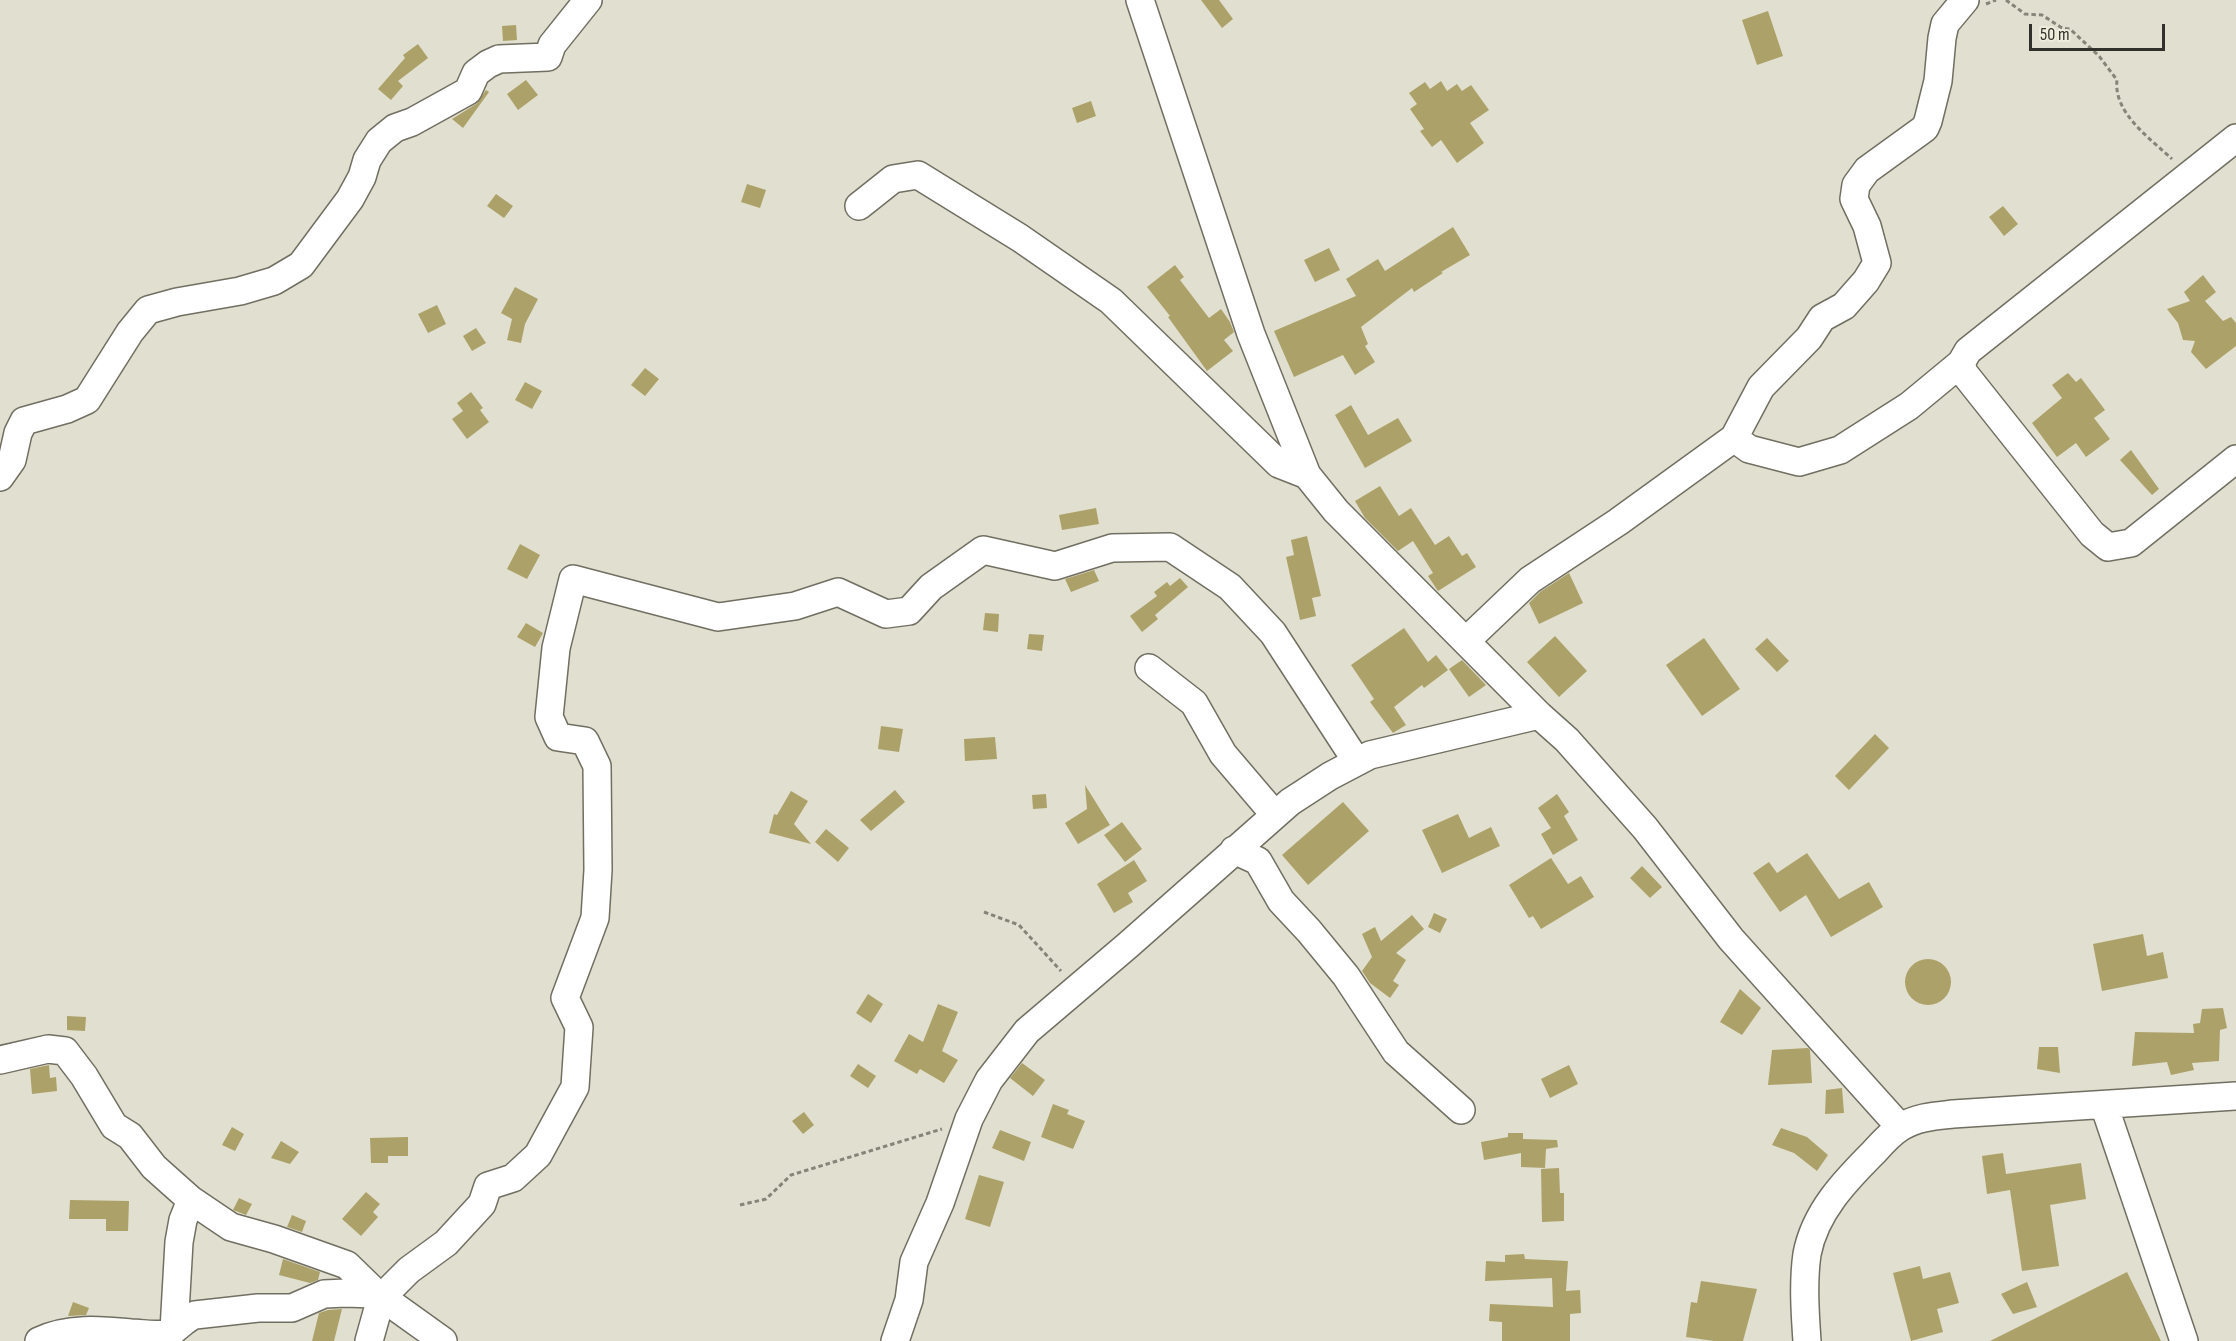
<!DOCTYPE html>
<style>
body{margin:0}
#map{position:relative;width:2236px;height:1341px;overflow:hidden;background:#e1dfcf;font-family:"Sofia Sans Condensed",sans-serif}
canvas{display:block}
.scale{position:absolute;left:2029px;top:24px;width:136px;height:27px;box-sizing:border-box;border:3px solid #31302a;border-top:0;padding-left:8px;font-size:18px;line-height:21px;white-space:nowrap;color:#31302a;-webkit-text-stroke:4px #efecdc;paint-order:stroke}
</style>
<div id="map">
<canvas width="2236" height="1341"></canvas>
<div class="scale">50 m</div>
</div>
<script>
const c = document.querySelector('canvas').getContext('2d');
c.lineJoin = 'round';
function fill(path, color) { c.fillStyle = color; c.fill(path, 'evenodd'); }
function trace(path, color, width, dash) { c.strokeStyle = color; c.lineWidth = width; c.lineCap = dash ? 'butt' : 'round'; c.setLineDash(dash || []); c.stroke(path); }
const building = new Path2D(`
 M1201,0H1219L1233,19L1222,28Z
 M1768,11L1783,56L1757,65L1742,20Z
 M516,25L517,40L503,41L502,26Z
 M418,44L428,58L398,81L403,86L391,100L378,89L405,58L403,55Z
 M526,80L538,95L518,110L507,94Z
 M1441,81L1447,91L1457,84L1462,91L1471,85L1489,110L1470,123L1484,143L1457,163L1441,140L1432,147L1420,131L1424,129L1410,109L1417,104L1409,93L1425,82L1430,89Z
 M486,90L489,92L463,128L452,119L476,104Z
 M1091,101L1096,116L1077,123L1072,108Z
 M747,184L766,190L760,208L741,202Z
 M496,194L513,206L504,218L487,206Z
 M2003,206L2018,224L2004,236L1989,217Z
 M1453,227L1470,255L1441,272L1443,273L1414,292L1412,288L1361,327L1368,344L1365,346L1375,362L1355,375L1343,355L1294,377L1274,331L1356,296L1346,279L1378,259L1385,271Z
 M1329,248L1340,270L1315,282L1304,260Z
 M1175,265L1184,277L1180,280L1209,318L1221,309L1230,322L1234,332L1224,340L1233,351L1207,371L1168,317L1170,316L1147,287Z
 M2203,275L2216,292L2205,301L2223,321L2231,317L2236,323V346L2206,369L2191,352L2195,341L2183,340L2178,323L2167,309L2190,301L2184,292Z
 M515,287L538,299L525,324L521,343L507,340L512,319L501,313Z
 M437,305L446,324L428,333L418,314Z
 M476,328L486,343L472,351L463,336Z
 M645,368L659,379L645,396L631,385Z
 M2068,373L2076,382L2081,378L2105,410L2094,418L2110,439L2086,457L2076,443L2057,457L2032,423L2062,398L2052,385Z
 M525,382L542,391L532,409L515,400Z
 M471,392L483,408L480,410L489,422L467,439L452,419L463,411L457,403Z
 M1351,405L1368,435L1398,418L1412,441L1365,468L1335,415Z
 M2131,450L2159,489L2152,495L2120,460Z
 M1380,486L1399,516L1411,508L1435,545L1449,536L1462,556L1467,553L1476,567L1438,591L1428,576L1433,573L1413,541L1398,551L1365,518L1355,501Z
 M1096,508L1099,524L1062,530L1059,515Z
 M1307,536L1321,596L1312,598L1316,616L1300,620L1286,557L1294,555L1291,540Z
 M520,544L540,555L527,579L507,569Z
 M1094,570L1099,581L1071,592L1065,579Z
 M1569,573L1583,603L1539,624L1529,603L1540,592Z
 M1180,578L1188,587L1155,615L1158,619L1142,632L1130,616L1157,596L1154,592L1167,582L1170,586Z
 M985,613L999,614L998,632L983,630Z
 M526,623L543,633L535,647L517,637Z
 M1404,628L1428,662L1436,655L1448,670L1424,688L1422,685L1394,707L1406,725L1393,733L1370,702L1374,699L1351,665Z
 M1029,634L1044,635L1042,651L1027,649Z
 M1555,636L1587,671L1559,697L1527,662Z
 M1704,638L1740,689L1702,716L1666,665Z
 M1767,638L1789,661L1777,672L1755,649Z
 M1462,660L1486,685L1469,697L1449,669Z
 M881,726L903,729L899,752L878,749Z
 M1875,734L1889,748L1849,790L1835,776Z
 M995,737L997,759L965,761L964,739Z
 M1085,785L1110,825L1078,844L1065,823L1087,809Z
 M895,790L905,802L871,831L860,820Z
 M791,791L808,801L794,824L811,844L769,833L774,814L777,815Z
 M1046,794L1047,808L1033,809L1032,795Z
 M1557,794L1569,812L1564,816L1578,840L1553,855L1541,834L1551,828L1538,808Z
 M1343,802L1369,831L1308,885L1282,855Z
 M1458,814L1469,838L1491,827L1500,846L1442,873L1422,830Z
 M1122,822L1142,849L1125,862L1104,835Z
 M826,829L849,848L838,862L815,842Z
 M1807,853L1839,899L1869,882L1883,907L1831,937L1806,895L1780,912L1753,873L1769,862L1777,873Z
 M1551,858L1568,884L1581,876L1594,897L1541,929L1533,916L1529,918L1509,885Z
 M1134,860L1147,881L1128,893L1133,902L1114,913L1097,884Z
 M1642,866L1662,887L1650,898L1630,878Z
 M1434,913L1447,919L1440,933L1428,927Z
 M1412,915L1424,929L1396,953L1406,960L1393,981L1399,985L1390,998L1370,983L1362,971L1372,957L1362,934L1375,927L1381,941Z
 M2143,934L2147,956L2163,952L2168,978L2102,991L2093,944Z
 M1905 982a23 23 0 1 1 46 0a23 23 0 1 1-46 0Z
 M1740,989L1761,1008L1742,1035L1720,1022Z
 M868,994L883,1004L871,1023L856,1013Z
 M938,1004L958,1012L942,1051L958,1060L944,1083L920,1069L917,1074L894,1061L909,1034L923,1042Z
 M2223,1008L2227,1028L2220,1030L2219,1061L2192,1063L2194,1070L2171,1075L2167,1062L2132,1066L2135,1032L2194,1033L2193,1024L2200,1023L2202,1009Z
 M67,1016L86,1017L85,1031L67,1030Z
 M2039,1047H2058L2060,1073L2037,1069Z
 M1808,1048L1810,1050L1812,1083L1768,1085L1772,1050Z
 M1022,1063L1045,1080L1033,1096L1010,1078Z
 M858,1064L876,1076L868,1088L850,1076Z
 M49,1065L50,1078L56,1077L57,1091L32,1094L30,1069Z
 M1569,1065L1578,1084L1550,1098L1541,1079Z
 M1842,1088L1844,1113L1825,1114L1826,1090Z
 M1053,1104L1069,1110L1067,1114L1085,1121L1073,1149L1041,1137Z
 M804,1112L814,1125L803,1134L792,1121Z
 M232,1127L244,1134L235,1151L222,1145Z
 M1781,1128L1807,1137L1828,1155L1817,1171L1794,1153L1772,1145Z
 M1000,1130L1031,1142L1024,1161L992,1148Z
 M1508,1133H1523V1139L1557,1140L1558,1147L1546,1149L1545,1168L1521,1167V1153L1484,1160L1481,1142L1508,1137Z
 M408,1137V1156H388V1163H371L370,1138Z
 M281,1141L299,1152L290,1164L271,1158Z
 M2003,1153L2006,1174L2081,1163L2086,1199L2050,1205L2059,1266L2022,1271L2010,1190L1987,1194L1982,1156Z
 M1559,1168L1560,1193H1564V1221L1542,1222L1541,1169Z
 M979,1175L1004,1182L990,1227L965,1219Z
 M366,1192L380,1204L373,1212L378,1217L361,1236L342,1219Z
 M239,1198L252,1204L246,1215L233,1210Z
 M70,1200L129,1201L128,1231H106V1219H69Z
 M292,1215L306,1221L302,1232L287,1227Z
 M1524,1254L1525,1259L1568,1261L1566,1291L1580,1290L1581,1313L1570,1314V1341H1502V1322L1489,1321L1490,1304L1553,1307L1552,1278L1485,1281L1486,1261L1505,1262V1255Z
 M283,1259L320,1272L318,1280L310,1283L279,1275Z
 M1920,1266L1923,1279L1950,1272L1959,1303L1937,1309L1943,1332L1911,1341L1893,1273Z
 M2127,1272L2161,1341H1990L2034,1319Z
 M1701,1281L1757,1289L1743,1341H1714L1686,1337L1691,1302L1697,1303Z
 M2027,1282L2037,1307L2013,1314L2001,1294Z
 M73,1302L89,1308L86,1315L68,1316Z
 M342,1309L334,1341H312L319,1313L328,1310Z`);
const path = new Path2D(`
 M2006,0L2025,14L2042,15L2062,28L2070,29L2099,56L2117,80C2113,113 2151,139 2172,159
 M1986,4L1996,0
 M984,912L1019,925L1061,971
 M740,1205L766,1199L791,1175L942,1129`);
const minor = new Path2D(`
 M1140,0L1251,334L1307,475L1336,511L1539,715L1567,740L1645,828L1731,939L1900,1127
 M2236,138L1968,351L1961,363L1964,373L2092,534L2108,547L2131,543L2236,459
 M859,206L893,179L918,175L1020,238L1111,301L1279,464L1307,475
 M1734,438L1749,449L1799,462L1840,450L1909,406L1961,363
 M0,477L12,460L18,433L24,421L67,409L87,400L130,332L148,310L177,302L240,291L274,281L301,265L350,199L362,177L367,160L379,141L395,128L412,122L468,91L476,73L488,64L499,59L548,57L552,45L588,0
 M1467,640L1530,580L1618,522L1734,438L1761,387L1809,338L1822,318L1844,306L1866,281L1877,263L1867,226L1854,199L1856,185L1867,170L1925,128L1928,121L1938,81L1942,38L1945,24L1965,0
 M1149,668L1194,703L1223,754L1275,815
 M1234,850L1258,861L1281,901L1309,931L1346,976L1396,1052L1461,1110
 M0,1060L48,1049L65,1051L84,1076L114,1126L130,1136L154,1167L191,1200L183,1220L179,1242L174,1330
 M2104,1105L2184,1341
 M191,1200L231,1227L274,1239L347,1265L381,1298
 M39,1341C67,1327 101,1330 131,1333C141,1333 153,1336 164,1334C176,1332 183,1319 195,1315L258,1308H292L324,1294L346,1293L373,1294L390,1303L443,1341
 M369,1341L381,1298L409,1270L446,1243L482,1204L488,1186L513,1178L538,1155L575,1087L579,1027L565,998L595,918L598,870L597,766L585,741L558,737L549,717L556,648L573,579L718,617L795,606L838,592L886,614L909,611L931,587L983,550L1055,566L1112,548L1170,547L1230,587L1273,633L1357,762
 M895,1341L909,1300L914,1262L940,1203L969,1119L989,1080L1027,1031L1127,946L1290,802L1330,776L1370,755L1539,715
 M1807,1341C1805,1313 1803,1282 1807,1254C1815,1212 1845,1181 1874,1152C1882,1143 1891,1133 1901,1127C1917,1117 1935,1116 1953,1114L2236,1096`);
fill(building, '#aca269');
trace(minor, '#716f61', 30);
trace(path, '#858479', 3, [4.5, 3]);
trace(minor, '#fff', 27);
</script>
